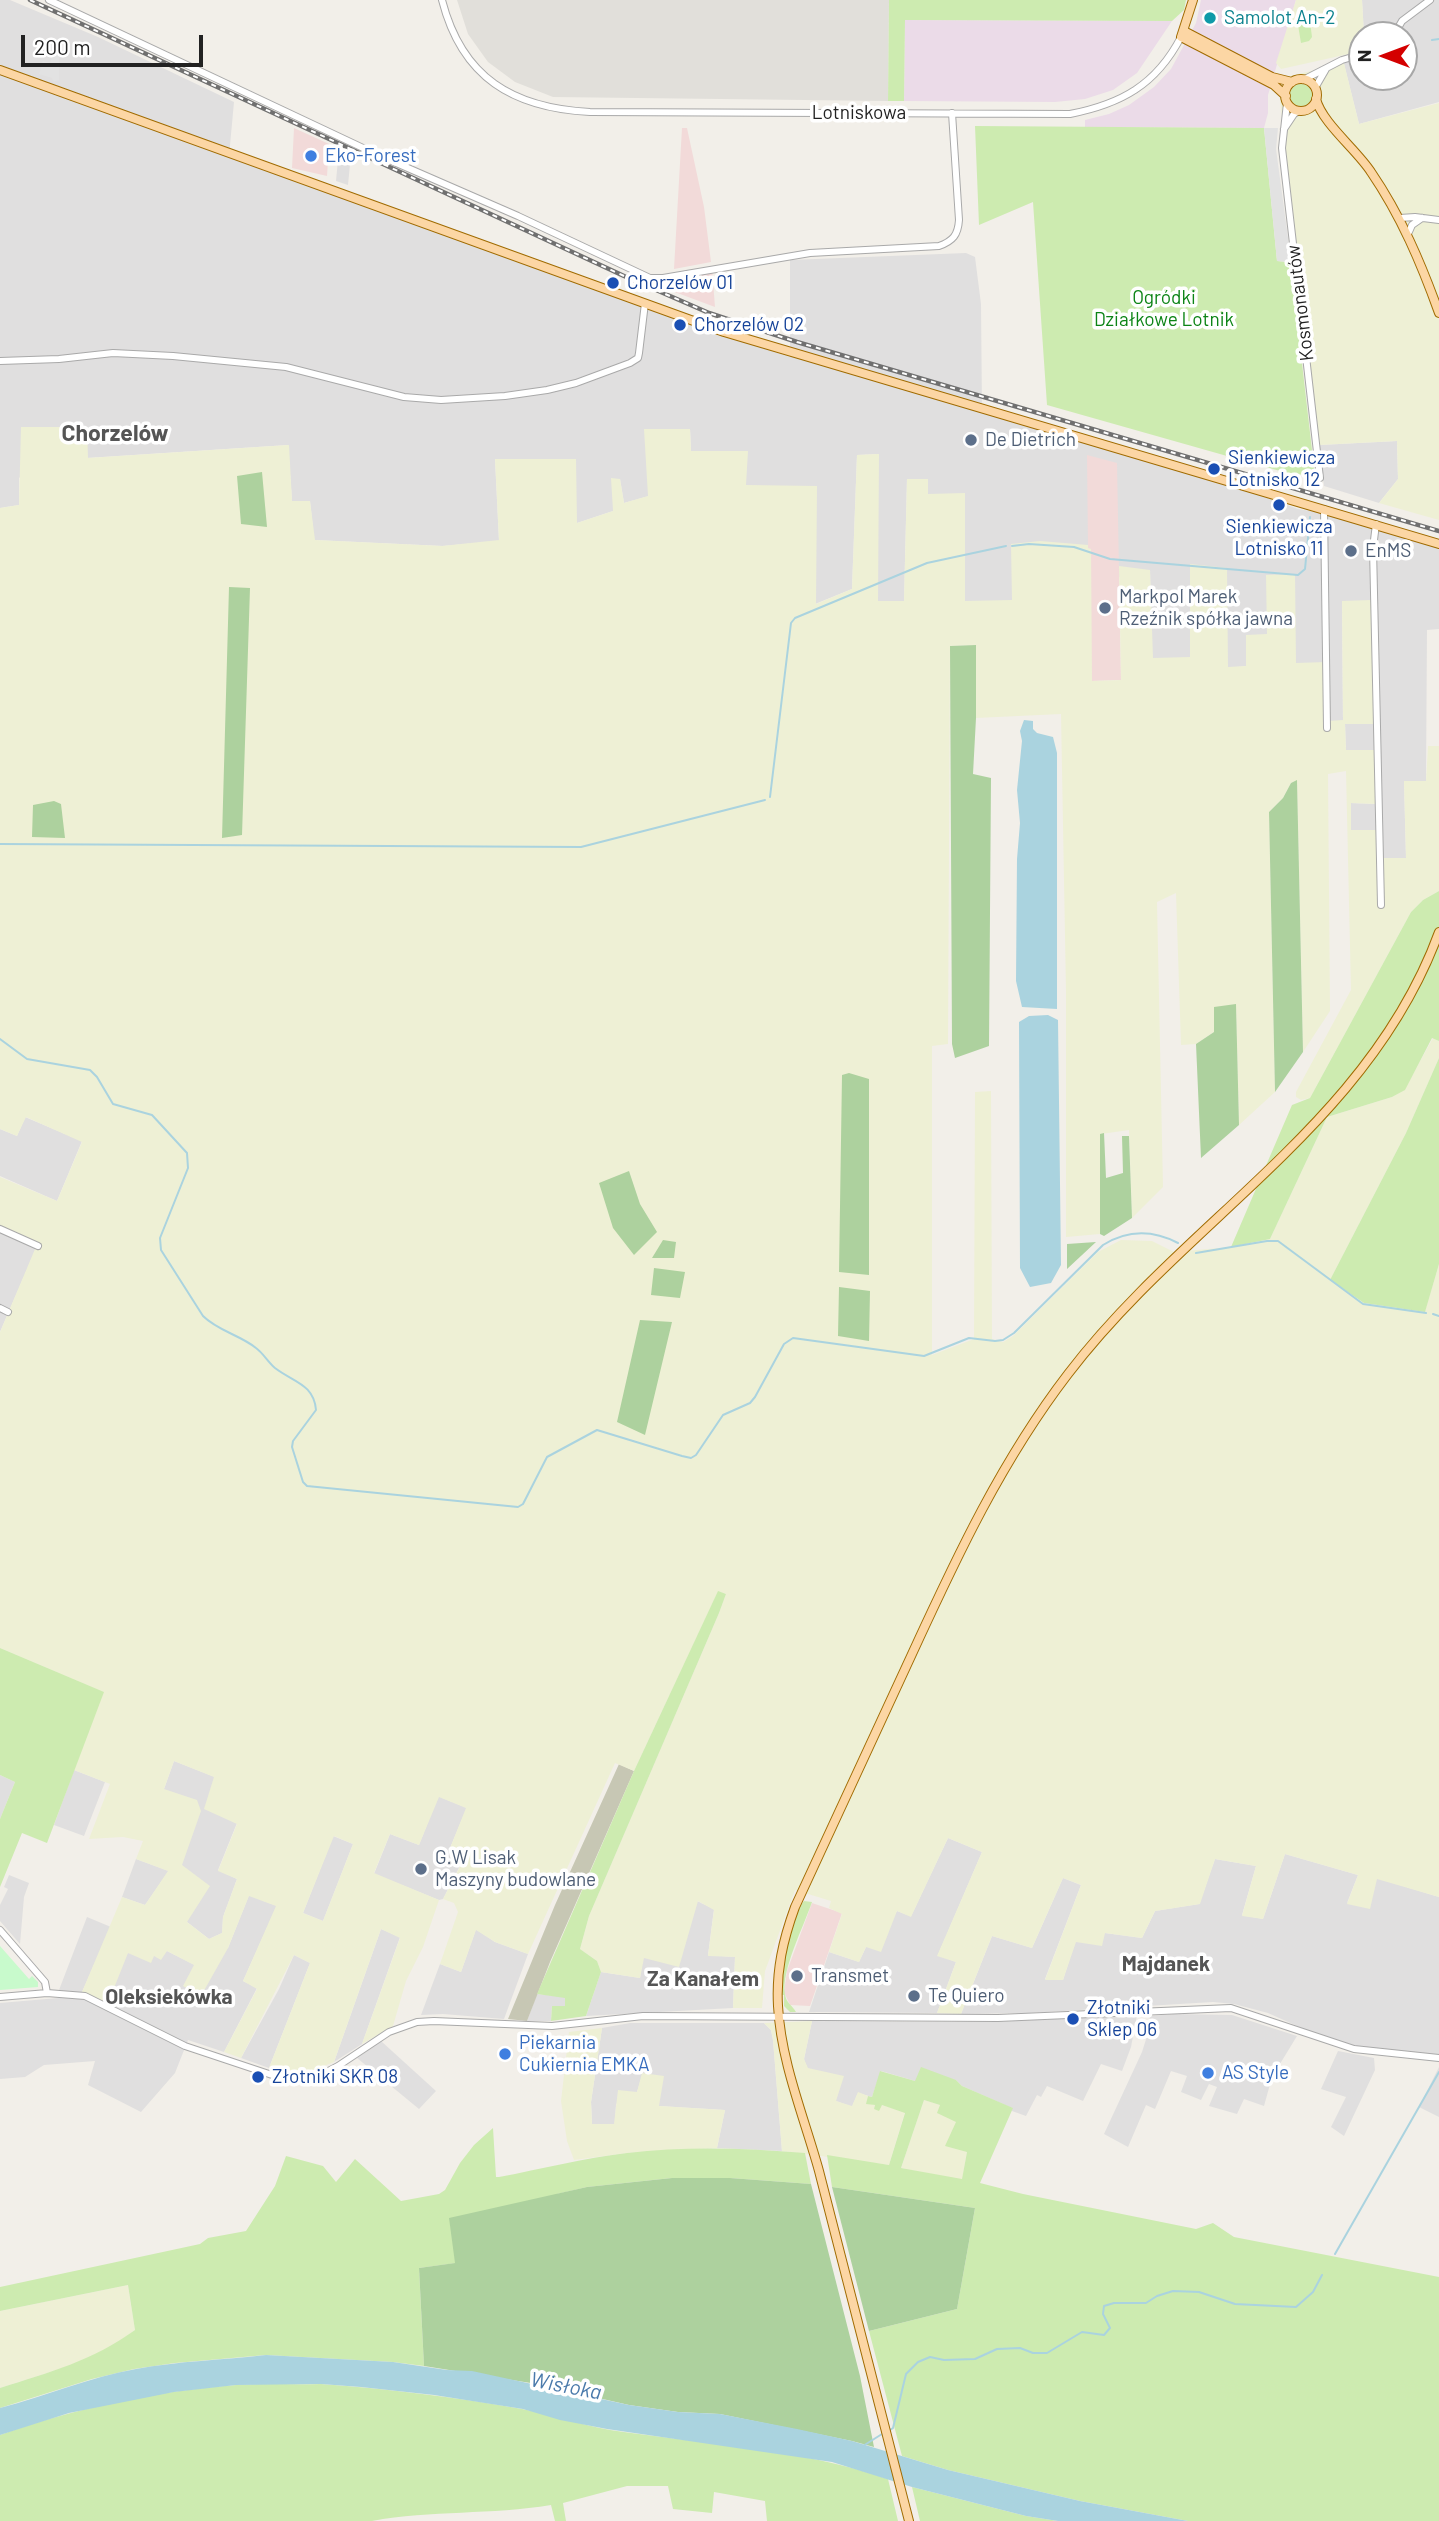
<!DOCTYPE html>
<meta charset="utf-8">
<style>
body{margin:0}
#map{position:relative;width:1439px;height:2521px;overflow:hidden;background:#f2efe9;font-family:Barlow,sans-serif}
canvas{display:block}
.north{position:absolute;left:1348px;top:21px;width:70px;height:70px;box-sizing:border-box;background:#fff;border:2px solid #a7a7a7;border-radius:50%;rotate:270deg;font-size:19px;font-weight:700;line-height:28px;text-align:center;color:#222}
.north::after{content:'';display:block;margin:auto;width:24px;height:32px;background:#d40000;clip-path:polygon(50% 0,100% 100%,50% 72%,0 100%)}
.scale{position:absolute;left:21px;top:35px;width:182px;height:32px;box-sizing:border-box;border:4px solid #222;border-top:0;padding-left:9px;font-size:21px;line-height:24px;white-space:nowrap;color:#222;-webkit-text-stroke:5px #fff;paint-order:stroke}
</style>
<div id="map">
<canvas width="1439" height="2521"></canvas>
<div class="north">N</div>
<div class="scale">200 m</div>
</div>
<script>
const c = document.querySelector('canvas').getContext('2d');
c.lineJoin = 'round';
function fill(path, color) { c.fillStyle = color; c.fill(path, 'evenodd'); }
function trace(path, color, width, dash) { c.strokeStyle = color; c.lineWidth = width; c.lineCap = dash ? 'butt' : 'round'; c.setLineDash(dash || []); c.stroke(path); }
function write(font, color, halo, rows, align = 'center') {
  c.font = font + ' Barlow,sans-serif'; c.lineWidth = 7; c.setLineDash([]); c.textBaseline = 'middle'; c.strokeStyle = halo; c.fillStyle = color; for (const [text, x, y, turn = 0] of rows) {
    c.save(); c.translate(x, y); c.rotate((+turn || 0) * Math.PI / 180); c.textAlign = isNaN(turn) ? turn : align; if (halo) c.strokeText(text, 0, 0); c.fillText(text, 0, 0); c.restore();
  }
}
const residential = new Path2D(`
 M0,0H10L98,37L234,102L229,156L728,337L790,357V260L966,253L975,257L981,304L982,412L1251,492L1298,509L1322,513L1439,548V629L1427,630L1426,781L1404,782L1406,858H1381L1351,831V803L1376,804L1375,751H1346L1345,724H1374L1371,601L1342,602L1343,721H1328L1296,664L1267,635L1246,666L1228,668L1190,658H1152L1150,570L1012,601H964L965,494H928L907,479L904,602L878,601V454L857,455L852,589L815,604L746,485L691,451L690,429L649,496L624,503L620,479L613,511L577,523L495,459L499,541L443,546L314,540L310,501H292L288,445L87,458L86,427L19,478V505L0,508Z
 M1362,0H1439V102L1359,124L1342,56L1362,51V77H1404V35H1364Z
 M339,149L351,154L348,185L336,181Z
 M1397,441L1398,479L1379,503L1324,486L1319,445Z
 M25,1117L82,1141L57,1201L0,1176V1129L17,1136Z
 M0,1225L39,1242L0,1332Z
 M174,1761L215,1777L237,1823L218,1870L237,1879L223,1917L222,1933L209,1939L187,1922L182,1865L164,1789Z
 M74,1770L105,1782L84,1836L54,1825Z
 M0,1775L15,1782L0,1819Z
 M438,1796L467,1808L450,1848L466,1854L443,1899L439,1900L374,1874L390,1834L419,1845Z
 M333,1836L353,1844L323,1921L303,1913Z
 M948,1838L982,1852L938,1955L956,1962L937,2013L809,2012L829,1952L859,1962L866,1947L897,1911L911,1916Z
 M1285,1854L1358,1875L1347,1903L1377,1878L1439,1897V2055L1356,2047L1315,2034L1268,2013L1234,2004L1213,2002L1030,2013L961,2014L992,1936L1032,1948L1063,1878L1081,1885L1045,1979L1063,1980L1075,1941L1105,1933L1142,1938L1155,1911L1199,1904L1215,1859L1256,1866L1242,1915L1263,1919Z
 M136,1859L169,1871L145,1905L122,1897Z
 M9,1875L29,1883L24,1897L20,1944L0,1921V1905L8,1889L4,1887Z
 M249,1895L277,1906L243,1981L257,1988L224,2052L188,2040L175,2073L141,2112L88,2085L95,2061L44,2065L25,2077L0,2079V2003L58,1998L59,1990L87,1917L111,1927L82,1992L128,1953L154,1956L167,1951L195,1965L228,1948Z
 M697,1901L714,1909L708,1955L735,1957L733,2008L586,2016L601,1972L640,1978L643,1958Z
 M381,1929L400,1937L362,2044L334,2062Z
 M476,1929L495,1942L528,1954L504,2019L443,2014L421,2015L440,1964L461,1972Z
 M294,1955L310,1963L269,2068L241,2058L279,1989Z
 M537,1994L565,1997V2006H552L551,2021H527Z
 M1175,2014L1232,2015L1297,2036L1272,2077L1264,2106L1244,2099L1237,2114L1209,2106L1217,2087L1209,2084L1201,2100L1181,2092L1187,2076L1171,2071L1155,2109L1146,2105L1128,2147L1104,2134L1142,2052L1148,2033L1150,2016Z
 M1137,2015L1131,2047L1122,2071L1101,2064L1083,2101L1047,2086L1041,2097L1037,2095L1026,2116L1012,2111V2108L962,2086L956,2080L915,2081L881,2071L872,2097L858,2093L852,2107L836,2101L807,2068L804,2059L812,2021L992,2022Z
 M630,2023H764L771,2030L773,2040L782,2151L717,2148L725,2110L658,2106L643,2073L637,2092L616,2104L615,2124H592L591,2102L602,2028Z
 M381,2041L436,2091L419,2109L357,2058Z
 M1338,2051L1374,2058L1375,2070L1344,2136L1331,2127L1346,2097L1321,2089Z
 M1439,2067V2117L1419,2107Z`);
const commercial = new Path2D(`
 M294,128L329,144L327,176L292,168Z
 M682,128H687L704,207L711,262L674,269Z
 M712,268L715,307L672,291L674,275Z
 M1087,455L1117,463L1121,680L1091,681V550L1088,548Z
 M812,1903L842,1913L810,2006L790,2005L784,1992L787,1971Z`);
const industrial = new Path2D(`
 M1201,0H1296L1268,95V113L1264,128L1085,127V120L1109,114L1129,105L1154,87L1171,69L1196,23Z
 M905,20L1172,21L1137,73L1113,90L1085,99L1055,102L904,101Z`);
const airport = new Path2D(`
 M457,0H889L888,101L553,97L515,82L488,62L468,34Z`);
const construction = new Path2D(`
 M619,1764L634,1771L550,1962L527,2021L508,2019L555,1905Z`);
const farmland = new Path2D(`
 M1296,0H1362L1364,35H1362V51L1281,69L1276,63Z
 M1344,63L1359,124L1439,103V520L1379,503L1398,479L1397,441L1319,445L1279,91L1281,83L1286,77Z
 M21,427H87L88,458L289,445L292,501H310L315,540L442,546L499,540L495,459H576L577,523L613,511L611,478L620,479L624,503L648,496L644,429H690L691,451H748L746,485L817,486L816,604L852,589L857,455L879,454L878,601H904L907,479H928V494L965,493V601L1012,600L1011,544L1040,541L1088,545V548L1091,549L1092,681L1121,680L1119,566L1150,570L1153,658L1190,657V564L1227,568L1228,667L1246,666V635L1267,634L1266,575L1295,574L1296,663L1327,662L1328,721L1343,720L1342,601L1371,600L1374,724H1345L1346,750H1375L1377,804L1351,803V830H1380L1381,858H1406L1404,781H1426L1428,746H1439V891L1423,900L1411,912L1310,1098L1301,1100L1296,1097V1092L1351,990L1346,771L1328,774L1330,1011L1303,1052L1297,781L1291,783L1283,798L1269,812L1275,1092L1239,1125L1236,1005L1214,1032L1196,1044L1181,1045L1176,893L1157,902L1163,1187L1132,1218L1129,1130L1101,1134L1100,1234L1066,1237V991L1061,714L976,718V645L950,646L948,1044L932,1046V1355L974,1339L975,1092L991,1091L992,1339L1003,1342L1013,1336L1098,1252L1121,1240L1152,1241L1174,1252L1231,1247L1270,1239L1327,1117L1392,1097L1404,1090L1433,1038L1439,1041V1058L1406,1133L1330,1280L1364,1303L1425,1311L1439,1264V1897L1377,1879L1370,1909L1347,1904L1358,1875L1285,1854L1263,1919L1242,1916L1256,1866L1215,1859L1200,1904L1155,1911L1142,1938L1105,1933L1102,1946L1076,1942L1063,1980H1045L1081,1885L1063,1878L1032,1948L992,1936L961,2014L937,2013L956,1962L937,1956L982,1852L948,1838L911,1917L897,1911L881,1952L866,1947L859,1962L829,1952L842,1914L829,1908L831,1901L795,1890L765,1971L762,2008H733L735,1957L708,1956L714,1910L698,1901L679,1967L644,1958L640,1978L601,1972L597,1961L580,1949L589,1916L719,1613L726,1594L718,1592L634,1771L615,1763L528,1954L495,1942L476,1930L461,1972L440,1964L458,1912L454,1903L443,1899L466,1855L450,1848L466,1808L439,1797L419,1845L390,1834L374,1873L439,1900L423,1947L406,1981L393,2026L362,2044L400,1938L381,1929L334,2062L304,2074H286L269,2068L310,1963L294,1955L241,2058L224,2052L257,1989L243,1981L276,1906L249,1896L228,1948L201,1996L183,1986L194,1965L167,1951L161,1960L154,1956L151,1963L128,1953L108,2003L82,1992L122,1897L145,1905L168,1871L136,1859L143,1841L123,1837L89,1839L110,1784L74,1770L103,1692L0,1648V1332L38,1242L0,1225V1177L57,1201L82,1142L26,1117L17,1136L0,1129V508L19,505ZM174,1761L214,1777L204,1809L237,1824L218,1871L237,1879L223,1917L222,1933L209,1939L187,1922L210,1886L182,1865L201,1811L197,1800L164,1789ZM334,1836L353,1844L323,1921L303,1913Z
 M812,2021L804,2059L808,2068L844,2076L836,2101L852,2106L858,2092L868,2096L867,2103L875,2105L874,2109L882,2105L905,2112L889,2165L782,2151L773,2040L771,2030L764,2023Z
 M602,2028L591,2102L592,2124H614L618,2090L637,2092L642,2073L664,2076L659,2106L725,2110L717,2148L627,2153L574,2160L567,2141L561,2101L569,2032Z
 M924,2100L941,2105L956,2122L967,2152L962,2180L901,2168Z
 M128,2285L135,2330L113,2346L85,2361L0,2388V2311Z`);
const grass = new Path2D(`
 M889,0H1186L1184,10L1172,21L905,20L904,101H888Z
 M1309,14L1312,37L1309,41L1301,43L1297,19L1299,15Z
 M1290 95a11 11 0 1 1 22 0a11 11 0 1 1-22 0Z
 M975,126L1264,128L1277,261L1288,262L1291,268L1315,476L1287,473L1047,405L1033,202L979,225Z
 M1439,891V1041L1432,1038L1405,1090L1392,1097L1327,1117L1270,1239L1231,1247L1292,1105L1310,1098L1411,912L1423,900Z
 M1439,1058V1264L1425,1312L1364,1303L1330,1280L1406,1133Z
 M718,1591L726,1594L719,1613L589,1916L580,1949L597,1961L601,1972L586,2016L551,2021L552,2006H565V1998L537,1994L634,1771Z
 M0,1648L104,1692L47,1843L22,1833L0,1887V1819L15,1782L0,1775Z
 M804,1901L812,1902C804,1926 781,1970 785,1994C786,2003 792,2005 796,2012H790L784,2006V1995H782C783,1971 787,1918 804,1901Z
 M921,2067L956,2080L962,2086L1013,2108L980,2183L1023,2194L1196,2229L1213,2223L1234,2237L1439,2277V2521H1188L1080,2501L948,2470L902,2456L869,2331L957,2309L975,2208L832,2187L827,2155L889,2165L905,2113L882,2105L879,2111L874,2109L875,2105L866,2104L868,2096L872,2097L880,2071L915,2081ZM924,2100L940,2105L937,2113L956,2122L945,2146L967,2152L962,2179L901,2168Z
 M493,2128L496,2177H499C542,2169 583,2158 627,2153C686,2146 746,2148 805,2153L811,2184L730,2178H672L587,2187L557,2194L456,2263L419,2268L424,2366L393,2362L266,2355L175,2363L134,2369L92,2379L0,2408V2388C50,2372 92,2361 135,2330L128,2285L0,2311V2287L200,2244L208,2238L246,2231L275,2186L286,2156L323,2166L336,2182L355,2159L401,2201L439,2194L445,2190L460,2163L474,2145Z
 M321,2384C389,2389 456,2397 522,2409C552,2414 580,2425 610,2430C702,2444 799,2448 888,2479L898,2521H767L765,2501L714,2492L712,2513L673,2509L668,2486H627L563,2503L566,2521H555L551,2505C492,2515 431,2510 372,2521H0V2435C75,2408 156,2391 236,2385C264,2383 293,2385 321,2384Z
 M912,2487L1026,2516L1058,2521H920Z`);
const forest = new Path2D(`
 M262,472L267,527L241,524L237,476Z
 M229,587L250,588L242,835L222,838Z
 M976,645V718L973,774L991,778L989,1046L955,1058L952,1044L950,646Z
 M1297,780L1303,1052L1275,1092L1269,812L1283,798L1291,783Z
 M54,801L61,804L65,838L32,837L33,805Z
 M1236,1004L1239,1125L1201,1158L1196,1044L1214,1032V1007Z
 M849,1073L869,1079V1275L839,1272L842,1075Z
 M1104,1133L1106,1178L1123,1173L1122,1136H1129L1132,1218L1104,1236L1100,1234V1134Z
 M629,1171L640,1204L657,1232L634,1255L613,1228L599,1183Z
 M663,1240L676,1242L674,1258H652Z
 M1096,1242L1067,1269V1244Z
 M654,1268L685,1272L680,1298L651,1295Z
 M839,1287L870,1291L869,1341L838,1336Z
 M640,1320L672,1322L645,1435L617,1422Z
 M672,2178H730L811,2184L860,2376L874,2447L852,2441L720,2414L678,2412L629,2405L537,2384L424,2366L419,2268L455,2263L449,2218L587,2187Z
 M832,2187L975,2208L957,2309L869,2331Z`);
const park = new Path2D(`
 M0,1946L29,1979L32,1976L38,1982V1987L0,1990Z`);
const parking = new Path2D(`
 M54,51L59,53V80L54,82L52,78L39,74L43,61L50,63Z
 M1264,128H1278L1276,149L1291,260L1288,262L1277,261Z`);
const water = new Path2D(`
 M1024,720L1033,721V729L1037,733L1053,737L1057,753V1009L1022,1007L1016,981L1017,859L1020,823L1017,790L1022,741L1020,731Z
 M1048,1015L1058,1020L1061,1265L1051,1283L1030,1287L1020,1268L1019,1022L1029,1016Z
 M266,2355L393,2362L447,2370L472,2371L629,2405L678,2412L720,2414L797,2429L852,2441L948,2470L1080,2501L1188,2521H1058L1026,2516L912,2487L832,2462L607,2429L560,2420L523,2409L434,2395L361,2387L321,2384L236,2385L174,2392L69,2413L0,2435V2408C46,2396 90,2377 136,2369C179,2361 223,2360 266,2355Z`);
const stream = new Path2D(`
 M1432,40L1439,39
 M1012,546L1029,544L1074,547L1110,559L1298,575L1305,569L1310,517
 M770,797L791,623L795,618L927,563L1006,546
 M0,844L581,847L765,800
 M0,1039L27,1059L90,1070L97,1077L113,1104L152,1115L187,1153L188,1168L160,1238L161,1250L203,1316C218,1331 240,1335 256,1348C263,1353 268,1362 275,1368C293,1382 314,1384 316,1410L293,1441L292,1447L303,1482L307,1486L518,1507L523,1504L547,1457L597,1430L682,1456L691,1458L696,1455L723,1415L750,1403L755,1397L784,1344L793,1338L924,1356L969,1338L995,1341L1003,1340L1014,1333L1103,1245C1127,1230 1153,1230 1178,1243
 M1196,1253L1267,1241H1278L1363,1304L1426,1313
 M1433,1314L1439,1316
 M1335,2254L1439,2072
 M890,2430L893,2428L906,2374L918,2362L930,2357L944,2360L975,2359L997,2349L1020,2348L1033,2353H1047L1082,2332L1104,2335L1110,2328L1103,2314L1104,2306L1114,2303H1146L1157,2296L1173,2291L1199,2292L1235,2304L1296,2307L1313,2292L1322,2275
 M863,2446L882,2434`);
const minor = new Path2D(`
 M49,0L378,155L518,216L650,278H663L810,253L939,246C953,241 958,235 959,220L952,113
 M442,0C462,78 513,108 590,112L1070,114C1121,104 1156,85 1181,37
 M1394,35L1402,21L1430,0
 M1303,80L1342,60L1362,54
 M1315,88L1326,69
 M1287,103L1282,148L1320,478
 M1284,129L1294,114L1299,111
 M1400,218L1415,217L1439,220
 M1408,234L1412,225L1422,218
 M0,361L59,359L113,353L173,356L286,367L404,397L441,400L505,396L547,390L576,383L630,363L638,358L639,353L645,303
 M1324,509L1327,728
 M1376,524L1373,548L1381,905
 M0,1229L38,1246
 M0,1308L8,1312
 M0,1930L45,1982L47,1993
 M0,1997L47,1993L85,1996L185,2046L284,2079L304,2080L317,2077L338,2066L389,2032L417,2022L434,2021L552,2026L643,2016L998,2018L1231,2008L1354,2049L1439,2058`);
const major = new Path2D(`
 M1193,0L1181,37L1274,85L1286,96
 M1184,31L1272,77L1292,82
 M0,70L724,332L1439,544
 M1285 95a16 16 0 1 1 32 0a16 16 0 1 1-32 0Z
 M1316,99C1322,123 1357,150 1371,172C1401,216 1421,263 1439,313
 M909,2521C879,2404 849,2287 819,2171C804,2117 781,2062 778,2006C776,1970 783,1940 795,1907C834,1823 873,1738 912,1654C957,1556 1002,1460 1068,1374C1186,1219 1369,1124 1439,932`);
const rail = new Path2D(`
 M30,0L624,276L709,313L797,342L1439,531`);
const markers = [
 [1210,18,7,"#0f9aa8"],
 [311,156,7,"#3f7fe0"],
 [613,283,7,"#1a4fb4"],
 [680,325,7,"#1a4fb4"],
 [971,440,7,"#5c6f8a"],
 [1214,469,7,"#1a4fb4"],
 [1279,505,7,"#1a4fb4"],
 [1351,551,7,"#5c6f8a"],
 [1105,608,7,"#5c6f8a"],
 [421,1869,7,"#5c6f8a"],
 [797,1976,7,"#5c6f8a"],
 [914,1996,7,"#5c6f8a"],
 [1073,2019,7,"#1a4fb4"],
 [505,2054,7,"#3f7fe0"],
 [1208,2073,7,"#3f7fe0"],
 [258,2077,7,"#1a4fb4"]
];
const cultureNames = [
 ["Samolot An-2",1224,18]
];
const streetNames = [
 ["Lotniskowa",859,113],
 ["Kosmonautów",1300,303,-97]
];
const shopNames = [
 ["Eko-Forest",325,156],
 ["Piekarnia",519,2043],
 ["Cukiernia EMKA",519,2065],
 ["AS Style",1222,2073]
];
const transitNames = [
 ["Chorzelów 01",627,283],
 ["Chorzelów 02",694,325],
 ["Sienkiewicza",1228,458],
 ["Lotnisko 12",1228,480],
 ["Sienkiewicza",1279,527,"center"],
 ["Lotnisko 11",1279,549,"center"],
 ["Złotniki",1087,2008],
 ["Sklep 06",1087,2030],
 ["Złotniki SKR 08",272,2077]
];
const parkNames = [
 ["Ogródki",1164,298],
 ["Działkowe Lotnik",1164,320]
];
const serviceNames = [
 ["De Dietrich",985,440],
 ["EnMS",1365,551],
 ["Markpol Marek",1119,597],
 ["Rzeźnik spółka jawna",1119,619],
 ["G.W Lisak",435,1858],
 ["Maszyny budowlane",435,1880],
 ["Transmet",811,1976],
 ["Te Quiero",928,1996]
];
const neighbourhoodNames = [
 ["Majdanek",1166,1964],
 ["Za Kanałem",703,1979],
 ["Oleksiekówka",169,1997]
];
const waterNames = [
 ["Wisłoka",566,2386,11]
];
const quarterNames = [
 ["Chorzelów",115,433]
];
fill(residential, '#e0dfdf');
fill(commercial, '#f2dad9');
fill(industrial, '#ebdbe8');
fill(airport, '#e1dfda');
fill(construction, '#c7c7b4');
fill(farmland, '#eef0d5');
fill(grass, '#cdebb0');
fill(forest, '#add19e');
fill(park, '#c8facc');
fill(parking, '#e2e2e2');
fill(water, '#aad3df');
trace(stream, '#aad3df', 2);
trace(minor, '#a9a9a9', 8);
trace(major, '#a06b00', 10);
trace(minor, '#fff', 6);
trace(major, '#fcd6a4', 8);
trace(rail, '#707070', 4.5);
trace(rail, '#fff', 2, [5]);
for (const [x, y, r, color] of markers) { const dot = new Path2D(); dot.arc(x, y, r, 0, 2 * Math.PI); c.fillStyle = color; c.fill(dot); trace(dot, '#fff', 2.5); }
write('19px', '#0d838f', '#fff', cultureNames, 'left');
write('19px', '#222', '#fff', streetNames);
write('19px', '#366cbe', '#fff', shopNames, 'left');
write('19px', '#164399', '#fff', transitNames, 'left');
write('19px', '#0c8416', '#fff', parkNames);
write('19px', '#4e5e75', '#fff', serviceNames, 'left');
write('bold 21px', '#555', '#fff', neighbourhoodNames);
write('italic 21px', '#4a7aab', '#fff', waterNames);
write('bold 23px', '#555', '#fff', quarterNames);
</script>
